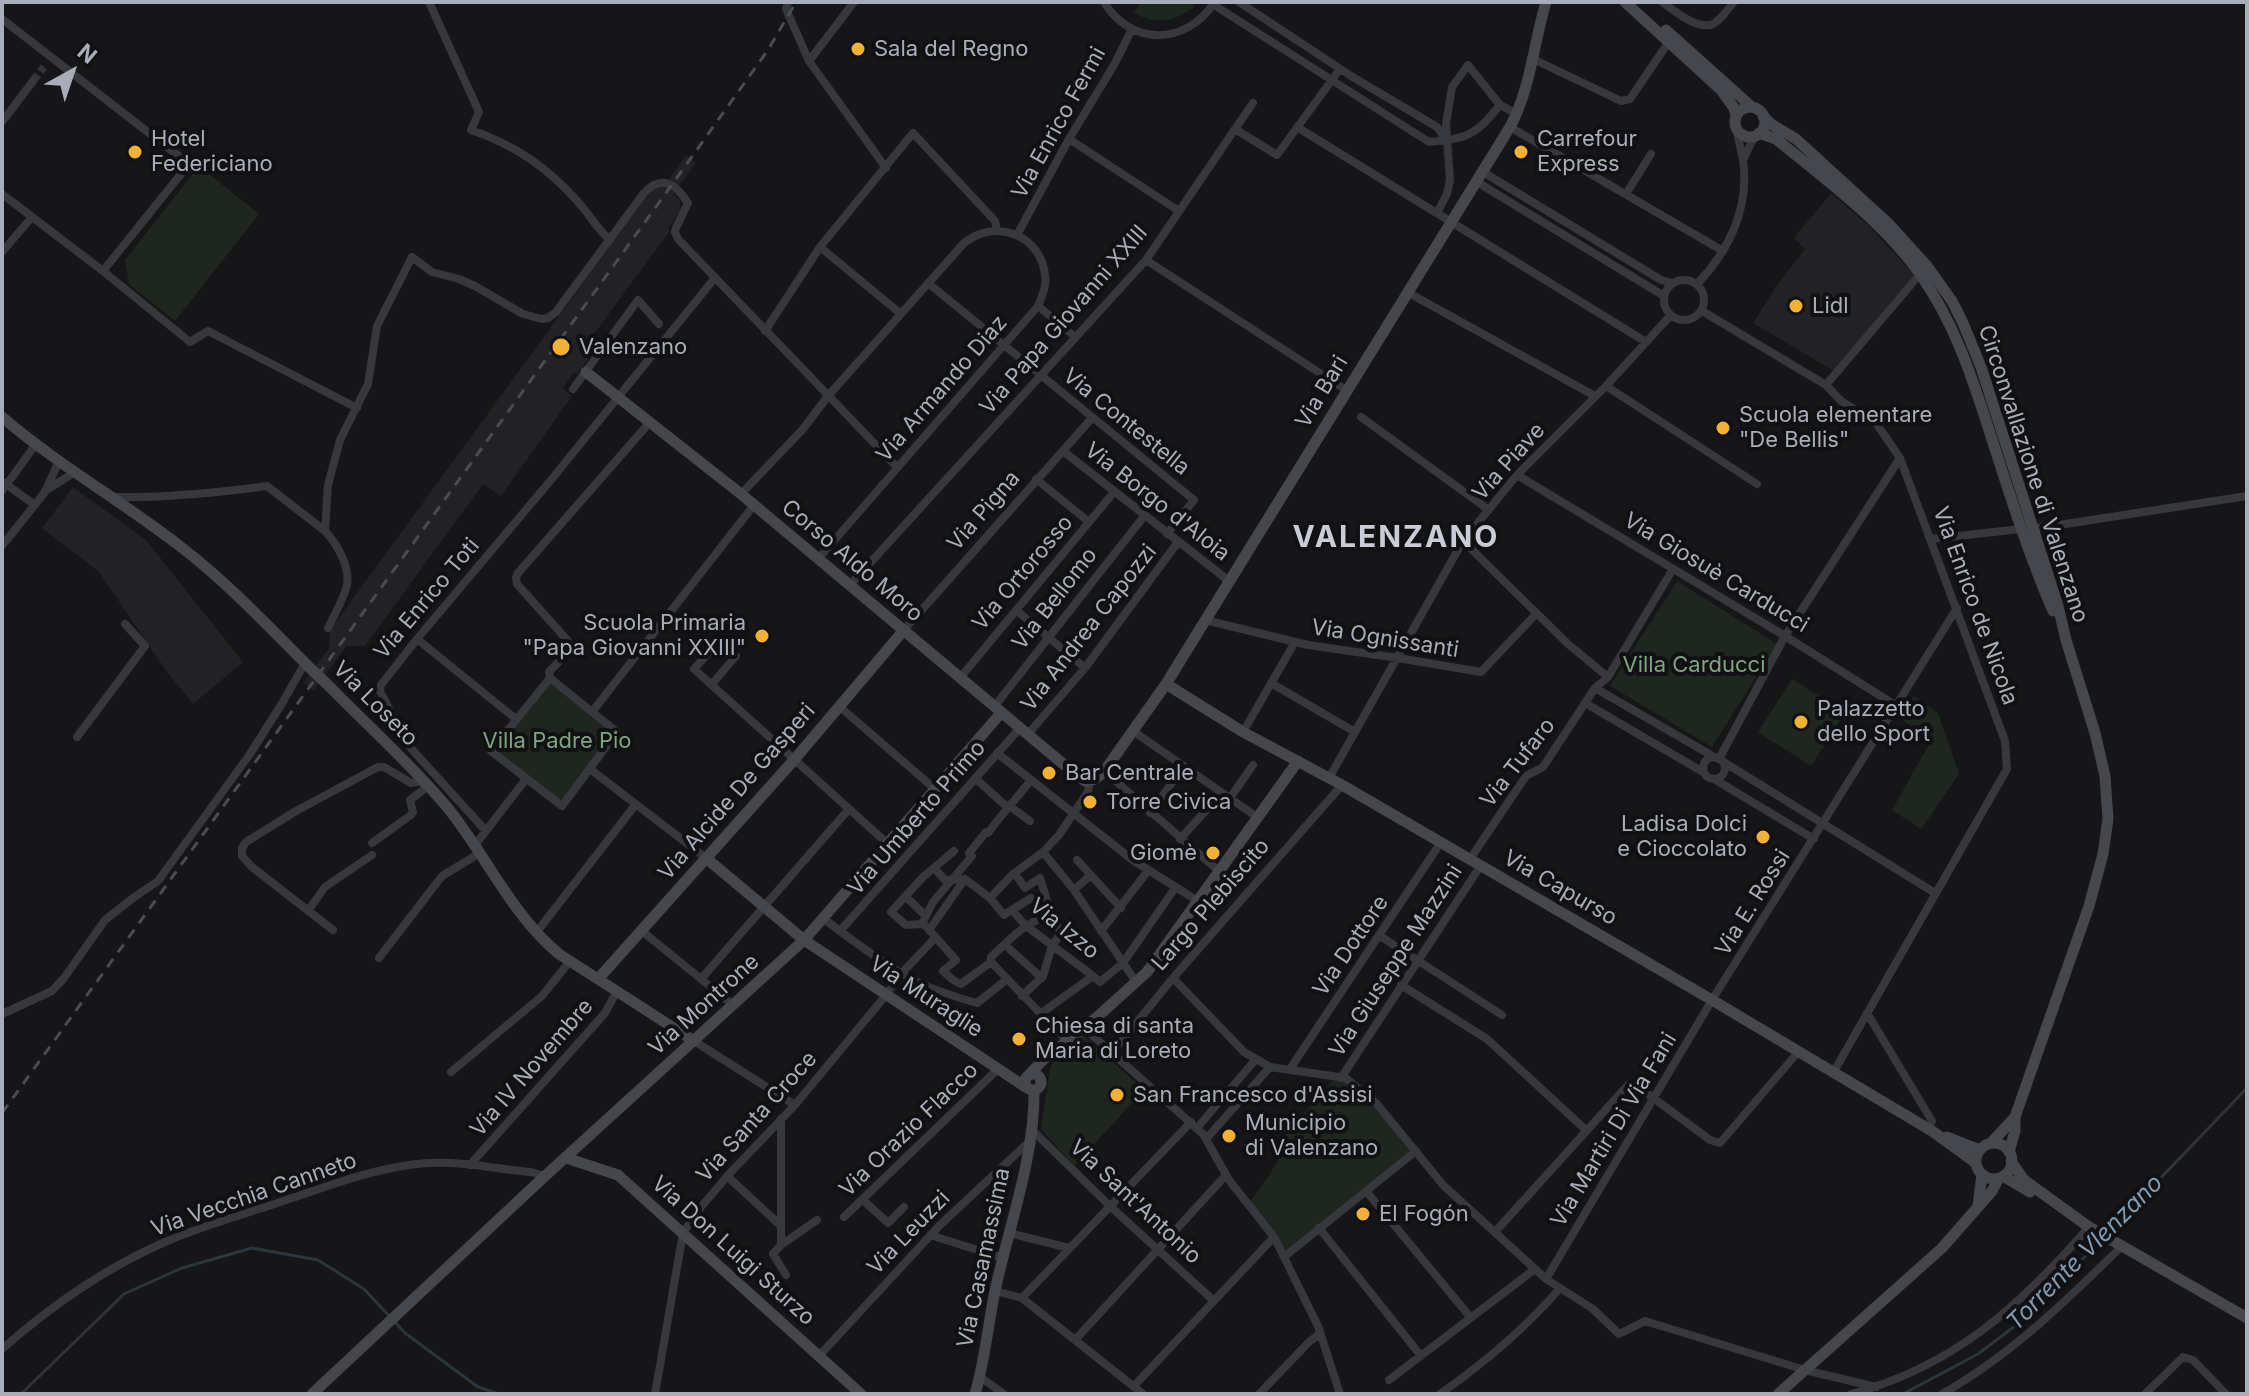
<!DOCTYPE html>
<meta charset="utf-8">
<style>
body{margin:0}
#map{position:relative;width:2249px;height:1396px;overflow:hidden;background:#161618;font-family:Inter,sans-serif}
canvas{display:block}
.frame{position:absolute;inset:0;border:4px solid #a8adb8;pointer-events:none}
.north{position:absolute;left:32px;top:32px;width:80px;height:80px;-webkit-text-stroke:6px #111113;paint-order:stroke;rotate:40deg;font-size:22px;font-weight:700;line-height:32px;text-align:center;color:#a8adb8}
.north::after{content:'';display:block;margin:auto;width:28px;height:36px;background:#a8adb8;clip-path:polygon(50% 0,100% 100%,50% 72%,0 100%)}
</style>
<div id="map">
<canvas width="2249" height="1396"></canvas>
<div class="frame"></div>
<div class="north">N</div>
</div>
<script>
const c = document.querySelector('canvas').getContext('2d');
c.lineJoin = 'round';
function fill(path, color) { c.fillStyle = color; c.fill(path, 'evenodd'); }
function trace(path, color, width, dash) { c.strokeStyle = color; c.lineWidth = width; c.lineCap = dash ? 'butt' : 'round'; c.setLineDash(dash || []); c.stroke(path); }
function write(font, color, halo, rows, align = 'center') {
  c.font = font + ' Inter,sans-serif'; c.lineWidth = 8; c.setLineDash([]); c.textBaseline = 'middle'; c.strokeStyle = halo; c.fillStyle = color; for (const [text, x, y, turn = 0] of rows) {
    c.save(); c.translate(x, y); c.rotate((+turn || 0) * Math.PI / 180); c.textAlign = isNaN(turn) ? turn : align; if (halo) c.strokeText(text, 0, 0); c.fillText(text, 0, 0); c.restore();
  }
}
const built = new Path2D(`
 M686,155L696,163L673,194L680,200L681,210L668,228L670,231L588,342L596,348L577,374L574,372L563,388L572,396L501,496L483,484L365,646H346L314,690L303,683L329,648L330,630L651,190L664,186Z
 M1831,193L1871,228L1914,275L1834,371L1753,323L1775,288L1805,249L1794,238Z
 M73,487L146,540L243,662L193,704L167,672L99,572L42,528Z`);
const green = new Path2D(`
 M1141,2H1190L1194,7C1175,22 1156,25 1134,13Z
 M199,166L259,214L175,321L129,284L125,260Z
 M1677,581L1777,644L1712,747L1610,686Z
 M550,678L617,732L562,806L491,751Z
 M1792,679L1845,712L1811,766L1758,732Z
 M1914,696L1938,713L1959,774L1921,829L1892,810L1931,741L1899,717Z
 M1083,1035L1144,1090L1074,1166L1041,1129L1050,1069L1056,1053Z
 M1346,1078L1377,1104L1416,1151L1284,1257L1248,1204L1268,1177L1289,1142L1284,1136L1332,1081Z`);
const stream = new Path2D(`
 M2109,1232L2247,1088
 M21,1394L124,1294L182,1268L252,1248L318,1260L364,1289L405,1333L478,1387L499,1394
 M1903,1394L1978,1354L2023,1320L2103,1238`);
const streetTunnel = new Path2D(`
 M33,81L44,67`);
const street = new Path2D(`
 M429,2L479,112L471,130C515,145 547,167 578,202C589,214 597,229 610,240
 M788,2L786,9L809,61L886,168
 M1104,2C1131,47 1186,45 1214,3
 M1239,2L1351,76L1437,127L1447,141
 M1662,2C1673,10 1695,28 1710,25C1719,23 1728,9 1734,2
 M1214,5L1429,142C1468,138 1475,136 1500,105L1517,114
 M2,19L189,164L103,271
 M1531,58L1621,101L1630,99L1668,43
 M809,61L854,2
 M2,122L33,81
 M1297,127L1646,342
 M1510,127L1723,251
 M1235,129L1253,103
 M1069,139L1179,211
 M1743,160L1755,135
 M1483,172L1661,280L1672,283
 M1477,182L1664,296
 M2,194L103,271L190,342L208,331L357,408
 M1626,194L1651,154
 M1437,213L1447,194L1450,180L1446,124L1452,87L1468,65L1500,105
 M1017,235L1069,139L1114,65L1132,29
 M820,247L901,314
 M2,252L32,217
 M1146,260L1346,390
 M1664 300a20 20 0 1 1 40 0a20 20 0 1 1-40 0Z
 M928,283L1194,500L1167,534
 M1697,284C1729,251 1750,207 1743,160C1741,150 1738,140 1737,129
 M1407,292L1595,396
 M1038,306L1074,336
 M1702,311L1826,385L1841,401L1876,423L1900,458L2005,741L2007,769L1833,1073
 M765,331L820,247L913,133L995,221L997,230
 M1826,385L1920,274
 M1606,386L1757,484
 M573,389L638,300L659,324
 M1361,417L1489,510
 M1063,451L1229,581
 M1517,475L1785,636L1895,705
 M1036,479L1089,522
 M3,482L35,505
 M2,491L36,444
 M45,491L75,472
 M741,494L803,429L828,396L964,243C994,218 1041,234 1045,275C1047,286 1042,296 1038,306L818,559
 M114,497C166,498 216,493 267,486L325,531
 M2033,529L2247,496
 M1931,539L2021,529
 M1463,541L1568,644L1608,677
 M2,546L45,492L59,461
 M850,585L1146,260L1235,129L1277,155L1340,69
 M1016,610L1085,668
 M1205,620L1308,645L1398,658L1481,672L1536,614
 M328,628C334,615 344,599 347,585C350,566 337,544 325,531L328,485L340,440L368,384L377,326L412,257L432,272L459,279L475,286L523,314L542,319L548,318L556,312L644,193C662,174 676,184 688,203L676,228L675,232L678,239L897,467
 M904,630L1092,418
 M417,639L516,719
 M550,678L617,732L562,806L491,751L550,678L549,672C557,663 569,654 568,641L517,584L516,578L518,573L650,422
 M960,678L1114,492
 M1271,683L1355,732
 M712,684L736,656L719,641L694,669L888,844
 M1595,688L1716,758
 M1585,703L1703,772
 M840,707L935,789
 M994,707L1145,515
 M592,712L754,505
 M1133,731L1257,817
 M1243,732L1295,642
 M1028,734L1085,668L1178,542
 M77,737L145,646L125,624
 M997,753L1134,861L1198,901
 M1703 768a11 11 0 1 1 22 0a11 11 0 1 1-22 0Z
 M1719,759L1785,636L1900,458
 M1722,761L1935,893
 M590,769L706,858
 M1104,771L1220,872
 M975,778L1007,807
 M1329,778L1463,541L1517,475L1606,386L1670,316
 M1714,779L1814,839
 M1230,798L1253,765
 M1008,805L1030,821
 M1150,813L1184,766
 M486,831L408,745L380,691L381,685L417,639L551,480L714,279
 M1180,839L1222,793
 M372,843L411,815L413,812L410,800L428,786
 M475,845L526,779
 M1043,852L1074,890L1136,982
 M1470,859L1526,776L1543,767L1595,688L1608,677L1673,569
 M1077,860L1121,908
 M935,869L945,880L965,879L990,898L1004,915L1031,898
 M1015,874L1025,888L1040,878L1051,914L1061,933L1052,946L1043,976L1022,996
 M965,879L929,930L956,960L943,971L953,980L961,984L991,962V957C1014,936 1021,925 1051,914
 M1074,890L1091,875
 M906,897L926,916
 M990,898L1012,875L1043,852L1059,835L1088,792L1090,780
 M1012,910L1025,925L1093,976
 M308,911L325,887L372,855
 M824,919C849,938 874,957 901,973C923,987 952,996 977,1003L1006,980
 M922,924L933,902L972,856L969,853L986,832L988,833C1002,814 1016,799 1031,780
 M925,926L922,924L906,925L891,912L923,877L954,851
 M333,930L252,867L242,856V848L246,842L296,811L378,767H384L411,783L423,781
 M642,931L733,1005
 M840,931L1020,728
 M1101,931L1148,871
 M536,933L636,804
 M1380,936L1502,1015
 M1005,945L1042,978
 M379,958L442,876L480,853
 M991,962L1066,1040
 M1173,978L1244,1052L1270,1067L1346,1078L1377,1104L1443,1185L1546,1279L1593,1309L1619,1334L1645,1321L1805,1370L1876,1387
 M701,979L849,809
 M1401,985L1487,1039L1586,1130
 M1867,1013L1932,1121L1928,1129
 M2,1014L52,991L64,978L105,920L133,898L158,881L250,754L281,705L305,663
 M1040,1014L1093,976L1100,982L1123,963L1175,888
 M1083,1027L1203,1134L1229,1180L1274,1237L1318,1326L1340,1394
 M694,1041L795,1105
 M1111,1054L1173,978L1342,785
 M1290,1069L1441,842
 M451,1072L542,996L570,961
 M1341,1078L1481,865
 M781,1119V1245L773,1254L786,1275
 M1197,1128L1256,1059
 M1033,1131L1111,1207L1213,1300
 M1206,1139L1270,1067
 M470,1165L605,1013L617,991
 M727,1176L780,1225
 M1366,1191L1471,1318
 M863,1200L888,1223L904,1207
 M844,1217L999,1068
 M1319,1228L1421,1356
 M1495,1232L1628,1085H1636L1710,1140L1720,1143L1799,1051
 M1009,1233L1069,1248
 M930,1235L1003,1258
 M781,1245L817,1220
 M1284,1257L1416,1151
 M1546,1279L1712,1000L1957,608
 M995,1291L1022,1298L1143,1394
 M1022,1298L1191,1122
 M1075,1340L1226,1175
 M2,1349C51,1306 105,1268 165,1242C204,1225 246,1214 286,1200C332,1185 379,1166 428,1163C462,1161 497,1169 531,1172L545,1176
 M819,1356L940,1225L1030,1141
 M980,1377L1004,1394
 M1389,1380L1535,1269
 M1134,1386L1274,1237
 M655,1394L683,1233L701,1207L730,1173L795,1105L886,995L901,974L935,938
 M1259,1394L1310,1341L1320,1334
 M1440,1394C1484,1363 1525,1329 1560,1288
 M1851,1394C1955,1366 2020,1306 2089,1227
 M1942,1394C2011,1355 2066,1301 2122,1246
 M2145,1394L2183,1357L2193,1360L2226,1394`);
const secondary = new Path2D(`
 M1625,2L1722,91L1734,108L1736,116
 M1666,30L1752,107
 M1735 122a15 15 0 1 1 30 0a15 15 0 1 1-30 0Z
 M1763,116L1771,124L1796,139L1888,223L1927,266L1952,301L1963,323L1981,367L2058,606L2066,640L2095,733L2105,776L2108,819L2103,854L2089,906L2015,1117V1131L2009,1152
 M1759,133L1776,139C1825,179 1885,223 1922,277C1954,323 1971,374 1988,427C2008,489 2027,551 2053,611
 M586,372L741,494L1062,763L1085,781L1095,779L1103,773L1166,684L1510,127C1530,91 1534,42 1546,2
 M2,417C58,465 122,501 181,547C228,583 268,626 310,668
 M1166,684L1243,732L1342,785L1712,1000L1932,1131L1976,1163
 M330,687C369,727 411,764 447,807C486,855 511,914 559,954L694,1041
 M706,858L804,940L1027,1088
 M598,979L794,760L904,630
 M1025 1082a8 8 0 1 1 16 0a8 8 0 1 1-16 0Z
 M1028,1076L1043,1060L1096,1018L1147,972L1298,761
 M1947,1137L1980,1150
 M1991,1143L2015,1117
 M1976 1161a18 18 0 1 1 36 0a18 18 0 1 1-36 0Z
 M566,1158L618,1175L861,1394
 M2011,1161L2024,1180L2089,1227L2247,1318
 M2003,1176L2030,1192
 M1978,1206L1982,1174
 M312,1394L545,1176L804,940L1001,713
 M975,1394C985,1360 988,1325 995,1291C1009,1226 1035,1156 1034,1091
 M1778,1394L1942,1248L1992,1191L1999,1178`);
const rail = new Path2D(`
 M2,1113L671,186L768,50L796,2`);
const secondaryBridge = new Path2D(`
 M310,668L330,687`);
const markers = [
 [858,49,8,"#f2b134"],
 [135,152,8,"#f2b134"],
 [1521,152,8,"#f2b134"],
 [1796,306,8,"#f2b134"],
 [561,347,10,"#f2b134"],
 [1723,428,8,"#f2b134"],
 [762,636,8,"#f2b134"],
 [1801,722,8,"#f2b134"],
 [1049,773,8,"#f2b134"],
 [1090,802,8,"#f2b134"],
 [1763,837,8,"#f2b134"],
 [1213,853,8,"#f2b134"],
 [1019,1039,8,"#f2b134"],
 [1117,1095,8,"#f2b134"],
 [1229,1136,8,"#f2b134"],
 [1363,1214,8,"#f2b134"]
];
const poiNames = [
 ["Sala del Regno",874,49],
 ["Hotel",151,139],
 ["Federiciano",151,164],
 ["Carrefour",1537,139],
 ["Express",1537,164],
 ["Lidl",1812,306],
 ["Valenzano",579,347],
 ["Scuola elementare",1739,415],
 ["\"De Bellis\"",1739,440],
 ["Scuola Primaria",746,623,"right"],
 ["\"Papa Giovanni XXIII\"",746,648,"right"],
 ["Palazzetto",1817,709],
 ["dello Sport",1817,734],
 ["Bar Centrale",1065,773],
 ["Torre Civica",1106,802],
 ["Ladisa Dolci",1747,824,"right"],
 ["e Cioccolato",1747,849,"right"],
 ["Giomè",1197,853,"right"],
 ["Chiesa di santa",1035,1026],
 ["Maria di Loreto",1035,1051],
 ["San Francesco d'Assisi",1133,1095],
 ["Municipio",1245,1123],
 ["di Valenzano",1245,1148],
 ["El Fogón",1379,1214]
];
const streetNames = [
 ["Via Enrico Fermi",1059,123,-61],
 ["Via Papa Giovanni XXIII",1064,320,-49],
 ["Via Armando Diaz",942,389,-49],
 ["Via Bari",1322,392,-59],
 ["Via Contestella",1126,422,39],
 ["Via Piave",1509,462,-48],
 ["Circonvallazione di Valenzano",2033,474,72],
 ["Via Borgo d'Aloia",1157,502,38],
 ["Via Pigna",984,511,-49],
 ["Corso Aldo Moro",852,561,40],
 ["Via Ortorosso",1023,573,-50],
 ["Via Giosuè Carducci",1716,573,31],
 ["Via Enrico Toti",427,599,-50],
 ["Via Bellomo",1055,599,-52],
 ["Via Enrico de Nicola",1975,606,70],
 ["Via Andrea Capozzi",1089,628,-52],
 ["Via Ognissanti",1385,639,9],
 ["Via Loseto",375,704,45],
 ["Via Tufaro",1518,763,-52],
 ["Via Alcide De Gasperi",737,792,-49],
 ["Via Umberto Primo",917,818,-49],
 ["Via Capurso",1560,888,30],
 ["Via E. Rossi",1753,903,-58],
 ["Largo Plebiscito",1211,905,-49],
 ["Via Izzo",1064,929,39],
 ["Via Dottore",1351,946,-56],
 ["Via Giuseppe Mazzini",1396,961,-57],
 ["Via Muraglie",926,997,33],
 ["Via Montrone",704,1005,-42],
 ["Via IV Novembre",532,1068,-49],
 ["Via Santa Croce",757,1117,-48],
 ["Via Orazio Flacco",909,1130,-44],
 ["Via Martiri Di Via Fani",1614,1130,-59],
 ["Via Vecchia Canneto",254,1195,-19],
 ["Via Sant'Antonio",1135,1202,43],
 ["Via Leuzzi",909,1233,-46],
 ["Via Don Luigi Sturzo",733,1251,42],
 ["Via Casamassima",984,1258,-78]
];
const parkNames = [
 ["Villa Carducci",1694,665],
 ["Villa Padre Pio",557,741]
];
const waterNames = [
 ["Torrente Vlenzano",2085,1253,-45]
];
const districtNames = [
 ["VALENZANO",1396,538]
];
fill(built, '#222225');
fill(green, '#1e261f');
trace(stream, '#2c353c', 3);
trace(streetTunnel, '#333438', 8, [8, 4]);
trace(street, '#37383d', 8);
trace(secondary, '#45474d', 11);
trace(rail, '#4a4c52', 3, [10, 8]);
trace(secondaryBridge, '#45474d', 11);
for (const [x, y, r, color] of markers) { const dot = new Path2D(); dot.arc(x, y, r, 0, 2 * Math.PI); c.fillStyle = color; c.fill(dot); trace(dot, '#111113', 3); }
write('22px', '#a8adb8', '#111113', poiNames, 'left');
write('22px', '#a8adb8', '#111113', streetNames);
write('22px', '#7fa381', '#111113', parkNames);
write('italic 24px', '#7f9bb3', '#111113', waterNames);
c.letterSpacing = '2px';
write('bold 30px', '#c9ccd4', '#111113', districtNames);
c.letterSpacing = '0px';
</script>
